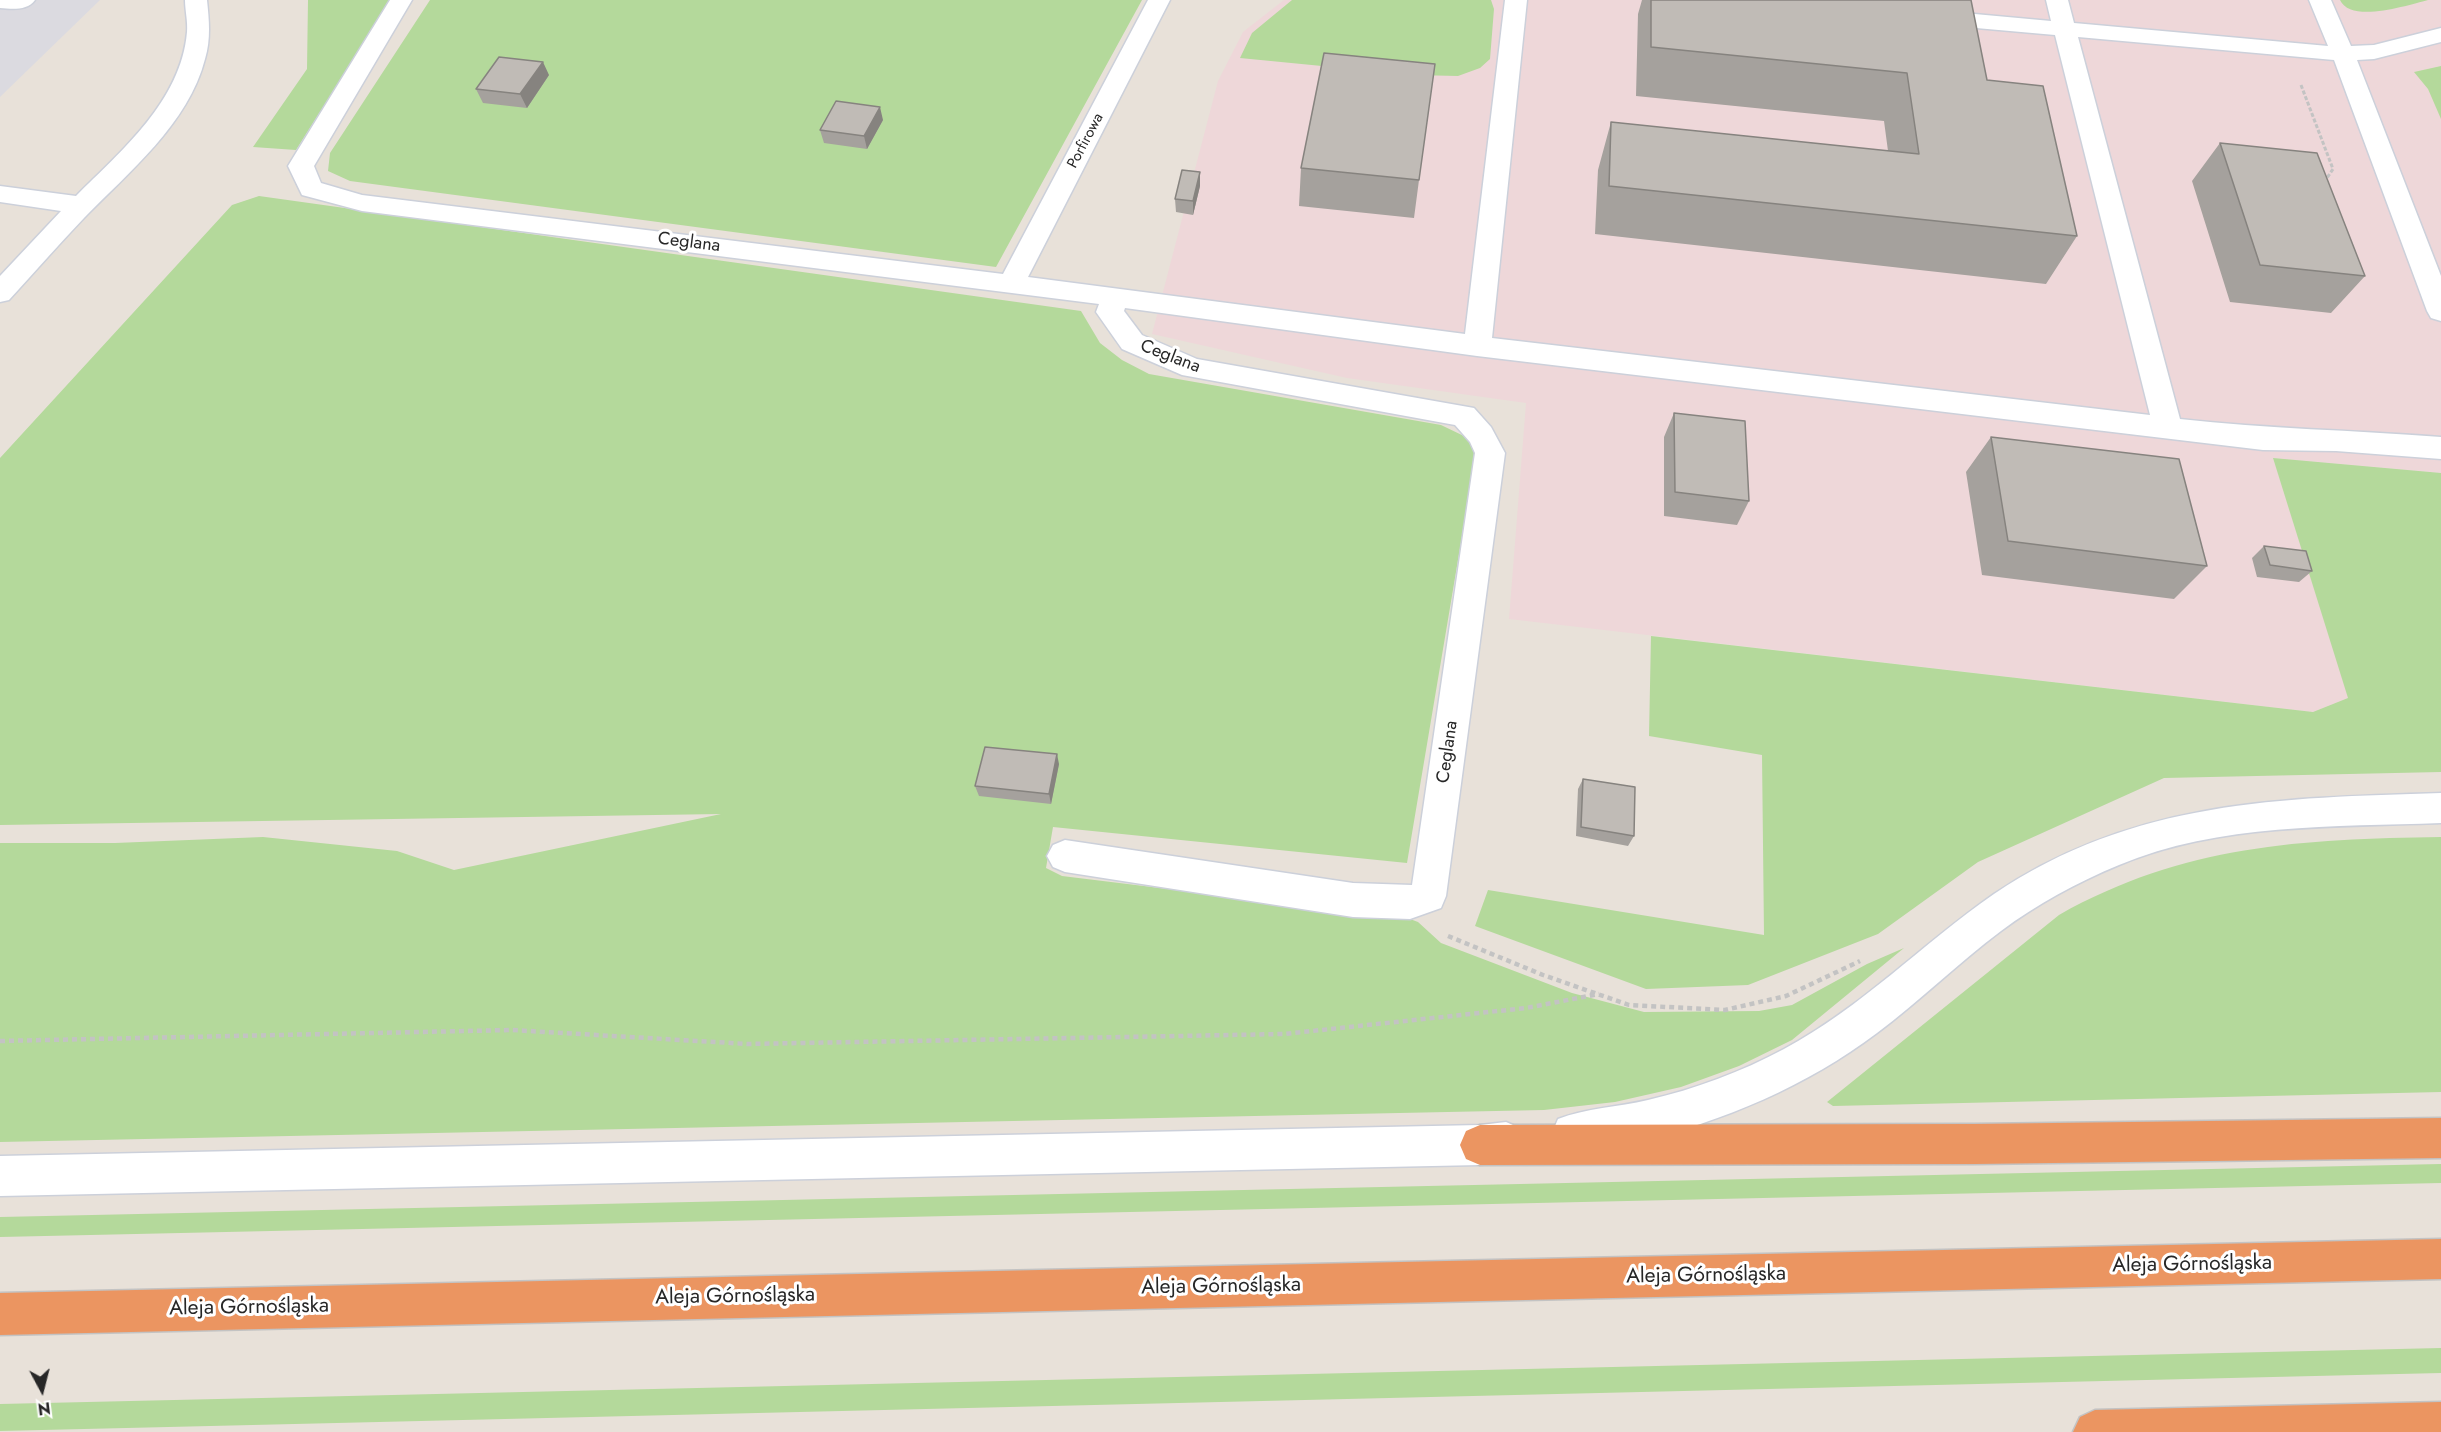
<!DOCTYPE html>
<meta charset="utf-8">
<style>
body{margin:0}
#map{position:relative;width:2441px;height:1432px;overflow:hidden;background:#e8e1d9;font-family:Jost,sans-serif}
canvas{display:block}
.north{position:absolute;left:12px;top:1360px;width:60px;height:60px;-webkit-text-stroke:4px #fff;paint-order:stroke;rotate:173deg;font-size:16px;font-weight:700;line-height:24px;text-align:center;color:#272727}
.north::after{content:'';display:block;margin:auto;width:21px;height:27px;background:#272727;clip-path:polygon(50% 0,100% 100%,50% 72%,0 100%)}
</style>
<div id="map">
<canvas width="2441" height="1432"></canvas>
<div class="north">N</div>
</div>
<script>
const c = document.querySelector('canvas').getContext('2d');
c.lineJoin = 'round';
function fill(path, color) { c.fillStyle = color; c.fill(path, 'evenodd'); }
function trace(path, color, width, dash) { c.strokeStyle = color; c.lineWidth = width; c.lineCap = dash ? 'butt' : 'round'; c.setLineDash(dash || []); c.stroke(path); }
function write(font, color, halo, rows, align = 'center') {
  c.font = font + ' Jost,sans-serif'; c.lineWidth = 6; c.setLineDash([]); c.textBaseline = 'middle'; c.strokeStyle = halo; c.fillStyle = color; for (const [text, x, y, turn = 0] of rows) {
    c.save(); c.translate(x, y); c.rotate((+turn || 0) * Math.PI / 180); c.textAlign = isNaN(turn) ? turn : align; if (halo) c.strokeText(text, 0, 0); c.fillText(text, 0, 0); c.restore();
  }
}
const industrial = new Path2D(`
 M0,0H100L0,97Z`);
const medical = new Path2D(`
 M1284,0H2441V66L2415,72L2428,89L2441,117V473L2273,458L2349,698L2313,712L1509,619L1526,403L1347,378L1152,334L1218,81L1243,32Z`);
const green = new Path2D(`
 M308,0H391L296,150L253,147L307,69Z
 M430,0H1142L996,267L350,181L328,171L330,153Z
 M1292,0H1491L1494,9L1490,59L1480,68L1458,76L1414,75L1240,58L1252,33Z
 M2340,0H2428C2408,5 2351,24 2340,0Z
 M2441,66V119L2428,89L2414,72Z
 M259,196L1081,311L1100,343L1122,360L1149,374L1441,425L1466,437L1476,453L1407,863L1053,827L1046,868L1062,876L1356,912L1394,913L1418,922L1441,943L1572,993L1644,1012L1759,1011L1792,1005L1867,964L1904,948L1792,1040L1739,1066L1681,1087L1615,1102L1544,1110L0,1142V843H115L263,837L397,851L454,870L721,814L0,825V458L232,205Z
 M2273,458L2441,473V772L2164,778L1978,862L1878,934L1748,985L1646,989L1475,926L1488,890L1764,935L1762,755L1649,736L1651,636L2313,712L2348,698Z
 M2441,837V1092L1833,1106L1827,1102L2059,915C2183,845 2302,839 2441,837Z
 M2441,1164V1183L0,1237V1217Z
 M2441,1348V1373L0,1431V1404Z`);
const pathFar1 = new Path2D(`
 M2301,85L2333,169L2325,181`);
const path = new Path2D(`
 M1448,936L1543,975L1629,1005L1725,1010L1786,996L1860,961
 M0,1041L512,1030L748,1044L1284,1034L1526,1008L1599,994`);
const minor = new Path2D(`
 M0,0H35C27,11 12,9 0,8Z
 M185,0H207C209,20 211,39 205,59C189,123 128,173 84,218C58,245 34,273 9,300L0,302V276L61,211L0,202V186L76,196C122,150 181,101 187,32C188,22 185,10 185,0Z
 M390,0H412L314,166L321,183L362,195L1003,274L1148,0H1170L1028,277L1465,334L1505,0H1527L1492,338L2150,415L2055,35L1931,24L1923,22L1920,17L1923,12L1931,10L2051,21L2046,0H2068L2074,23L2328,46L2309,0H2331L2351,46L2374,45L2441,28V42L2374,59L2357,60L2441,276V321L2431,318L2427,311L2334,60L2078,37L2180,419C2267,429 2354,430 2441,437V459L2336,451L2263,450L1477,356L1125,308L1124,311L1142,335L1197,359L1474,408L1491,427L1505,453L1446,896L1441,908L1410,919L1353,917L1065,872L1053,867L1047,856L1053,845L1065,840L1353,883L1412,885L1475,453L1470,442L1455,425L1182,375L1122,349L1096,312L1099,304L362,211L302,195L288,166Z
 M2441,793V823C2335,827 2219,823 2119,865C2078,882 2037,904 2001,931C1958,963 1920,1001 1877,1033C1808,1085 1723,1122 1639,1141C1613,1146 1583,1157 1558,1147L1552,1133L1558,1119C1586,1108 1618,1107 1648,1100C1695,1089 1741,1072 1784,1049C1861,1008 1922,944 1994,894C2133,800 2281,798 2441,793Z
 M1506,1122L1520,1128L1526,1142L1520,1156L1506,1162L1480,1165L0,1196V1156L1480,1125Z`);
const highway = new Path2D(`
 M2441,1118V1158L1975,1164L1480,1165L1466,1159L1460,1145L1466,1131L1480,1125L1975,1124Z
 M2441,1239V1279L0,1335V1293Z
 M2441,1402V1432H2073L2080,1417L2095,1410Z`);
const wall = new Path2D(`
 M1642,0H1971L1987,80L2077,236L2046,284L1595,234L1598,170L1611,122L1888,151L1884,121L1636,96L1638,14Z
 M549,75L527,108L483,103L476,89Z
 M883,120L867,149L824,143L820,130Z
 M2220,143L2365,276L2331,313L2230,302L2192,181Z
 M1301,168L1419,180L1414,218L1299,206Z
 M1200,186L1193,215L1176,212L1175,199Z
 M1674,413L1749,501L1737,525L1664,516V437Z
 M1991,437L2207,566L2174,599L1982,575L1966,472Z
 M2264,546L2312,571L2299,582L2257,577L2252,558Z
 M1059,764L1051,804L979,796L975,786Z
 M1583,779L1634,836L1628,846L1576,836L1578,789Z`);
const shadedWall = new Path2D(`
 M543,62L549,75L527,108L520,94Z
 M880,107L883,120L867,149L864,136Z
 M1200,172V186L1193,215V201Z
 M1057,754L1059,764L1051,804L1049,794Z`);
const building = new Path2D(`
 M1651,0H1971L1987,80L2043,86L2077,236L1609,186L1611,122L1919,154L1907,73L1651,47Z
 M1324,53L1435,64L1419,180L1301,168Z
 M499,57L543,62L520,94L476,89Z
 M836,101L880,107L864,136L820,130Z
 M2220,143L2317,153L2365,276L2260,265Z
 M1182,170L1200,172L1193,201L1175,199Z
 M1674,413L1745,421L1749,501L1675,492Z
 M1991,437L2179,459L2207,566L2008,541Z
 M2264,546L2306,551L2312,571L2270,565Z
 M985,747L1057,754L1049,794L975,786Z
 M1583,779L1635,787L1634,836L1581,827Z`);
const farStreetnames = [
 ["Porfirowa",1086,141,-62]
];
const streetNames = [
 ["Ceglana",689,243,7],
 ["Ceglana",1170,357,21],
 ["Ceglana",1448,752,-82]
];
const nearStreetnames = [
 ["Aleja Górnośląska",2192,1265,-1],
 ["Aleja Górnośląska",1706,1276,-1],
 ["Aleja Górnośląska",1221,1287,-1],
 ["Aleja Górnośląska",735,1297,-1],
 ["Aleja Górnośląska",249,1308,-1]
];
fill(industrial, '#dbdae0');
fill(medical, '#eed7d9');
fill(green, '#b4d99b');
trace(minor, '#ccd0da', 3);
trace(highway, '#c3c3c3', 3);
trace(pathFar1, '#c3c3c3', 3, [4, 2]);
trace(path, '#c3c3c3', 4.5, [5, 4]);
fill(minor, '#fff');
fill(highway, '#eb9561');
fill(wall, '#a5a19d');
fill(shadedWall, '#86837f');
fill(building, '#c0bbb6');
trace(building, '#86837f', 1.5);
write('15px', '#272727', '#fff', farStreetnames);
write('18px', '#272727', '#fff', streetNames);
write('21px', '#272727', '#fff', nearStreetnames);
</script>
